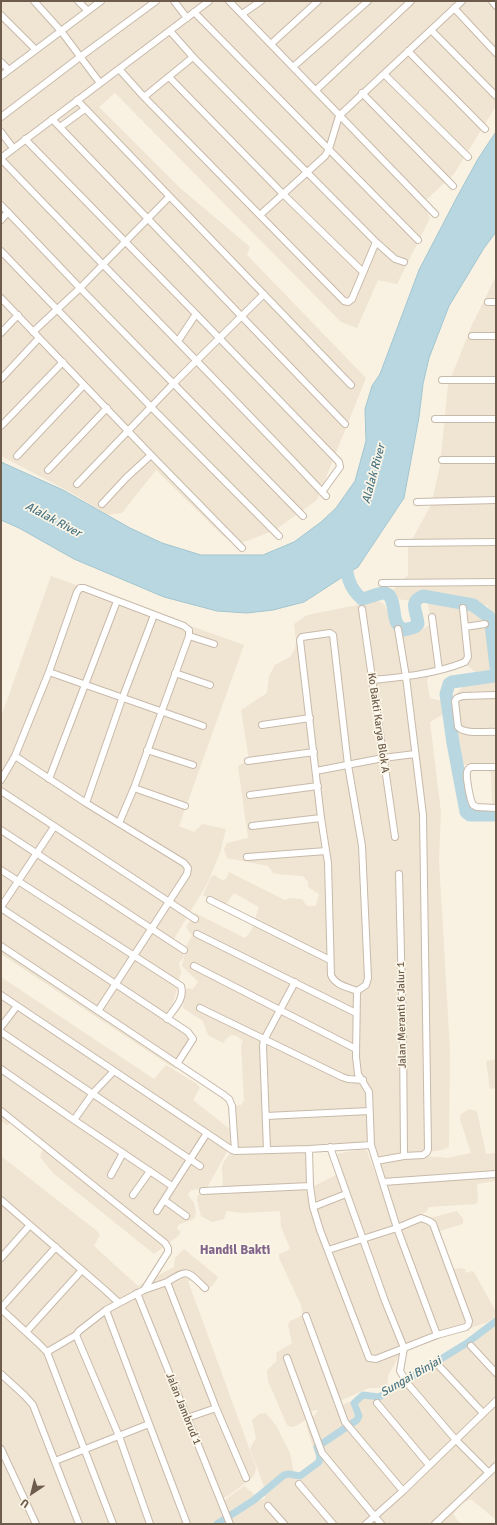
<!DOCTYPE html>
<style>
body{margin:0}
#map{position:relative;width:497px;height:1525px;overflow:hidden;background:#f9f2e2;font-family:Signika,sans-serif}
canvas{display:block}
.frame{position:absolute;inset:0;border:2px solid #6d5b4c;pointer-events:none}
.north{position:absolute;left:12px;top:1473px;width:40px;height:40px;-webkit-text-stroke:3px #fcf6e8;paint-order:stroke;rotate:215deg;font-size:11px;font-weight:700;line-height:16px;text-align:center;color:#6d5b4c}
.north::after{content:'';display:block;margin:auto;width:14px;height:18px;background:#6d5b4c;clip-path:polygon(50% 0,100% 100%,50% 72%,0 100%)}
</style>
<div id="map">
<canvas width="497" height="1525"></canvas>
<div class="frame"></div>
<div class="north">U</div>
</div>
<script>
const c = document.querySelector('canvas').getContext('2d');
c.lineJoin = 'round';
function fill(path, color) { c.fillStyle = color; c.fill(path, 'evenodd'); }
function trace(path, color, width, dash) { c.strokeStyle = color; c.lineWidth = width; c.lineCap = dash ? 'butt' : 'round'; c.setLineDash(dash || []); c.stroke(path); }
function write(font, color, halo, rows, align = 'center') {
  c.font = font + ' Signika,sans-serif'; c.lineWidth = 3.5; c.setLineDash([]); c.textBaseline = 'middle'; c.strokeStyle = halo; c.fillStyle = color; for (const [text, x, y, turn = 0] of rows) {
    c.save(); c.translate(x, y); c.rotate((+turn || 0) * Math.PI / 180); c.textAlign = isNaN(turn) ? turn : align; if (halo) c.strokeText(text, 0, 0); c.fillText(text, 0, 0); c.restore();
  }
}
const residential = new Path2D(`
 M1,1H496V106L454,174L423,203L430,218L397,284L378,280L357,328L341,322L115,93L99,107L179,187L250,247L247,255L366,378L317,500L275,530L236,545L223,536L156,470L122,513L108,515L68,491L1,456Z
 M496,276V620L487,605L477,606L480,613L485,616L488,629L489,652L496,674L485,677L477,674L467,665L431,674L428,678L427,682L430,698L441,701L444,705L445,713L430,722L441,812L439,860L450,1051L449,1147L442,1150L372,1160L370,1147L239,1150L233,1145L234,1106L241,1105L244,1101L241,1045L243,1041L237,1036L232,1035L229,1036L223,1043L208,1035L203,1021L183,1008L185,990L188,988L193,989L198,982L182,966L187,945L192,935L186,927L195,913L245,938L251,931L259,907L234,893L225,906H221L203,895L211,877L214,875L222,880L226,879L229,872L285,900L289,898L302,899L307,906H316L319,894L308,887V882L303,876L277,874L273,873L268,866L227,858L224,849L227,843L248,838L238,766L249,760L241,710L267,693L269,676L275,665L290,657L295,649L296,641L294,624L307,615L378,601L384,604L399,632L401,633H406L422,629L432,624L428,605L433,599L413,601L396,599L393,590L408,575V547L431,505L440,466L448,385L472,325Z
 M51,576L244,645L179,826L194,832L202,824L226,829L220,853L207,884L174,939L176,943L182,949L184,957L179,963L181,972L170,1016L176,1021L191,1041L175,1069L1,954V717Z
 M496,676V805L492,803L491,772L460,763L451,709L456,694L472,677L489,678Z
 M1,977L154,1079L166,1065L197,1084L200,1088L193,1100L231,1130V1144L207,1188L191,1190L188,1195L194,1203L196,1212L194,1219L178,1225L177,1229L181,1232L178,1236L154,1254L53,1173L40,1157L43,1149L11,1123L7,1125L2,1122H1Z
 M496,1059V1088L490,1089L486,1061Z
 M469,1109L477,1111L486,1154L496,1153V1181L477,1184L478,1200L476,1204L429,1207L426,1212L397,1224L374,1165L377,1161L424,1156L448,1158L471,1153L460,1119L461,1114Z
 M364,1149L367,1151L396,1230L422,1220L457,1211L463,1219V1224L436,1232L450,1271L458,1268L465,1269L466,1273L472,1271L474,1272L495,1310V1314L494,1318L488,1322L401,1352L388,1376L387,1387L384,1390L380,1388H369L333,1404L336,1407L366,1396L374,1400L488,1326L496,1323V1520L471,1499L463,1503L453,1514L458,1521L463,1524H228L222,1502L244,1486L255,1495L257,1499L261,1500L265,1498V1489L250,1449L256,1438L252,1420L259,1414L266,1413L277,1427L290,1453L294,1473L298,1481L318,1463L306,1425L319,1410L309,1411L307,1419L296,1426L291,1427L287,1425L268,1381L267,1370L277,1361L276,1353L292,1343L288,1325L290,1321L303,1315L301,1305L279,1258V1254L287,1251L290,1248L281,1227L280,1211L242,1213L227,1211L224,1219L212,1222L201,1216L197,1200L198,1195L202,1193L223,1188L222,1167L224,1161L230,1154L305,1153L310,1186H314L336,1175V1154Z
 M1,1156L97,1231L100,1235L94,1246L138,1286L174,1267L175,1258L184,1249L218,1277L214,1284L207,1290L192,1280L188,1281L256,1467L255,1473L253,1477L236,1490L220,1501L223,1519L217,1524H1Z`);
const water = new Path2D(`
 M496,132V232L484,248L449,306L429,358L423,384L419,417L404,498L358,567L304,602L273,610L247,613L217,611L164,597L74,559L19,528L1,520V462L63,490L130,528L162,543L201,555H263L294,542L321,522L336,508L355,481L366,441L365,409L372,386L380,374L419,270L457,197L478,159Z`);
const canal = new Path2D(`
 M217,1524L254,1500L284,1475L289,1474L300,1476L319,1462L320,1456L317,1447L357,1420L359,1416L354,1403L363,1395L379,1397L467,1343L496,1321`);
const river = new Path2D(`
 M344,557C347,574 348,587 362,599C367,598 382,592 384,593C395,594 393,614 396,621C397,625 401,628 404,630L415,627L418,624C417,611 408,602 423,596L473,605L489,617L491,625L496,667
 M496,674L494,676L452,682L449,684L446,694L453,743L466,812L470,815H496`);
const street = new Path2D(`
 M34,1L61,31L100,83
 M78,1L88,11
 M174,1L187,18
 M229,1L435,214
 M492,1L496,6
 M454,8L496,53
 M194,12L418,240
 M242,14L261,1
 M1,15L36,50
 M431,30L496,96
 M170,31L193,57L376,242L395,259L404,262
 M271,44L318,1
 M408,51L485,129
 M1,62L9,70
 M293,67L368,1
 M119,69L144,97L344,301L348,302L352,299L376,242
 M384,74L468,157
 M1,76L101,1
 M169,77L283,194L363,272
 M316,90L411,1
 M362,93L453,186
 M144,97L193,57
 M77,100L351,385
 M1,117L80,57L156,1
 M52,119L345,424
 M60,127L85,109
 M1,132L13,148
 M25,139L196,314L339,462L340,467L322,492
 M1,158L209,1
 M1,159C109,272 219,382 326,496
 M1,205L80,288L303,516
 M260,215L325,156L329,149L339,116L462,1
 M1,220L8,212
 M1,251L151,407L279,536
 M1,298L151,455L242,548
 M488,302H496
 M33,332L80,288L169,197
 M1,333L18,315
 M472,336H496
 M178,341L196,314
 M1,379L39,338
 M442,380H496
 M435,419H496
 M1,426L63,362
 M17,456L84,385
 M442,460H496
 M48,470L107,408
 M77,484L174,383L264,294
 M417,502L496,500
 M102,504L126,478L151,455
 M398,543L496,542
 M382,583L496,582
 M362,609L395,837
 M432,617L439,670
 M465,627L485,624
 M189,636L214,644
 M49,672L203,726
 M175,673L210,685
 M372,680C404,677 435,674 465,662L468,657L463,608
 M496,695L463,696L457,698L455,701L458,727C466,735 485,731 496,732
 M262,725L310,718
 M147,750L193,765
 M15,756L86,803L184,863L188,868L187,874L98,1011
 M248,761L314,752
 M496,767H471C468,769 468,769 467,772C466,778 470,800 473,805L477,807L496,808
 M316,771L383,758L415,754
 M49,779L117,601
 M1,780L15,756L49,672L77,592L80,588H84L184,626L189,630V636L134,788L119,823
 M134,788L185,806
 M1,791L195,919
 M250,795L318,786
 M86,803L122,699L154,615
 M252,826L321,818
 M1,830L184,950
 M247,857L326,851
 M1,870L181,986C185,999 174,1009 167,1019
 M399,874L403,1033L404,1156
 M210,900L330,960
 M1,907L54,827
 M1,908L188,1032L193,1039L177,1064
 M197,934L356,1013
 M1,946L224,1095L229,1099L232,1106L235,1151
 M194,966L356,1049
 M357,991C347,987 335,985 331,975L328,863L321,818L300,640L302,637L330,633L333,635L348,765L362,846L368,978L366,985L357,991L356,1057L358,1074L369,1092L371,1145L397,1228L437,1335
 M1,995L232,1150L235,1151L309,1149L371,1145
 M200,1008L342,1077L348,1079L363,1080
 M1,1027L17,1006
 M1,1032L200,1166
 M1,1069L74,1120L172,1186
 M1,1111L165,1243L168,1248V1252L144,1290
 M266,1116L369,1111
 M74,1120L93,1093L114,1071
 M330,1147L385,1301L404,1348L400,1371L408,1384L455,1439L489,1473
 M309,1149L310,1186L313,1207L320,1230L369,1358L376,1359L437,1335L466,1327L468,1325L469,1321L433,1224L429,1221L421,1218L397,1228L328,1250
 M267,1150L263,1046L264,1040L295,982
 M376,1161L404,1156L423,1155L427,1152L428,1149L423,815L406,677L398,629
 M111,1175L123,1153
 M383,1182L496,1174
 M203,1191L310,1186
 M133,1195L150,1171
 M1,1200L105,1290L119,1303L106,1310L79,1331L76,1335L47,1352
 M164,1200L186,1216
 M313,1207L346,1194
 M157,1211L207,1133
 M1,1258L30,1225
 M167,1282C189,1268 187,1271 205,1288
 M137,1293L230,1524
 M119,1303L144,1290L167,1282L216,1408L246,1478
 M1,1308L56,1247
 M1,1309L38,1343L47,1352L113,1524
 M106,1310L187,1524
 M306,1316L345,1422L403,1491
 M26,1332L82,1270
 M76,1335L119,1436L150,1524
 M471,1346L496,1373
 M287,1358L322,1453L381,1524
 M440,1367L483,1413
 M1,1374L24,1395L33,1405L79,1524
 M377,1403L429,1465
 M187,1418L216,1408
 M1,1449L36,1524
 M55,1461L149,1424
 M299,1484L333,1524
 M268,1506L284,1524
 M366,1524L403,1491L496,1401
 M435,1524L496,1466`);
const streetNames = [
 ["Ko Bakti Karya Blok A",378,723,82],
 ["Jalan Meranti 6 Jalur 1",402,1015,-91],
 ["Jalan Jambrud 1",183,1409,68]
];
const waterNames = [
 ["Alalak River",374,474,-75],
 ["Alalak River",53,520,28],
 ["Sungai Binjai",411,1377,-30]
];
const quarterNames = [
 ["Handil Bakti",235,1251]
];
fill(residential, '#f0e4d2');
fill(water, '#b9d7e0');
trace(water, '#a1c5d0', 1);
trace(canal, '#b9d7e0', 7);
trace(river, '#b9d7e0', 13);
trace(street, '#c8baab', 8);
trace(street, '#fff', 6);
write('11px', '#6d5b4c', '#fcf6e8', streetNames);
write('italic 12px', '#4c7785', '#fcf6e8', waterNames);
write('bold 13px', '#80648a', '#fcf6e8', quarterNames);
</script>
